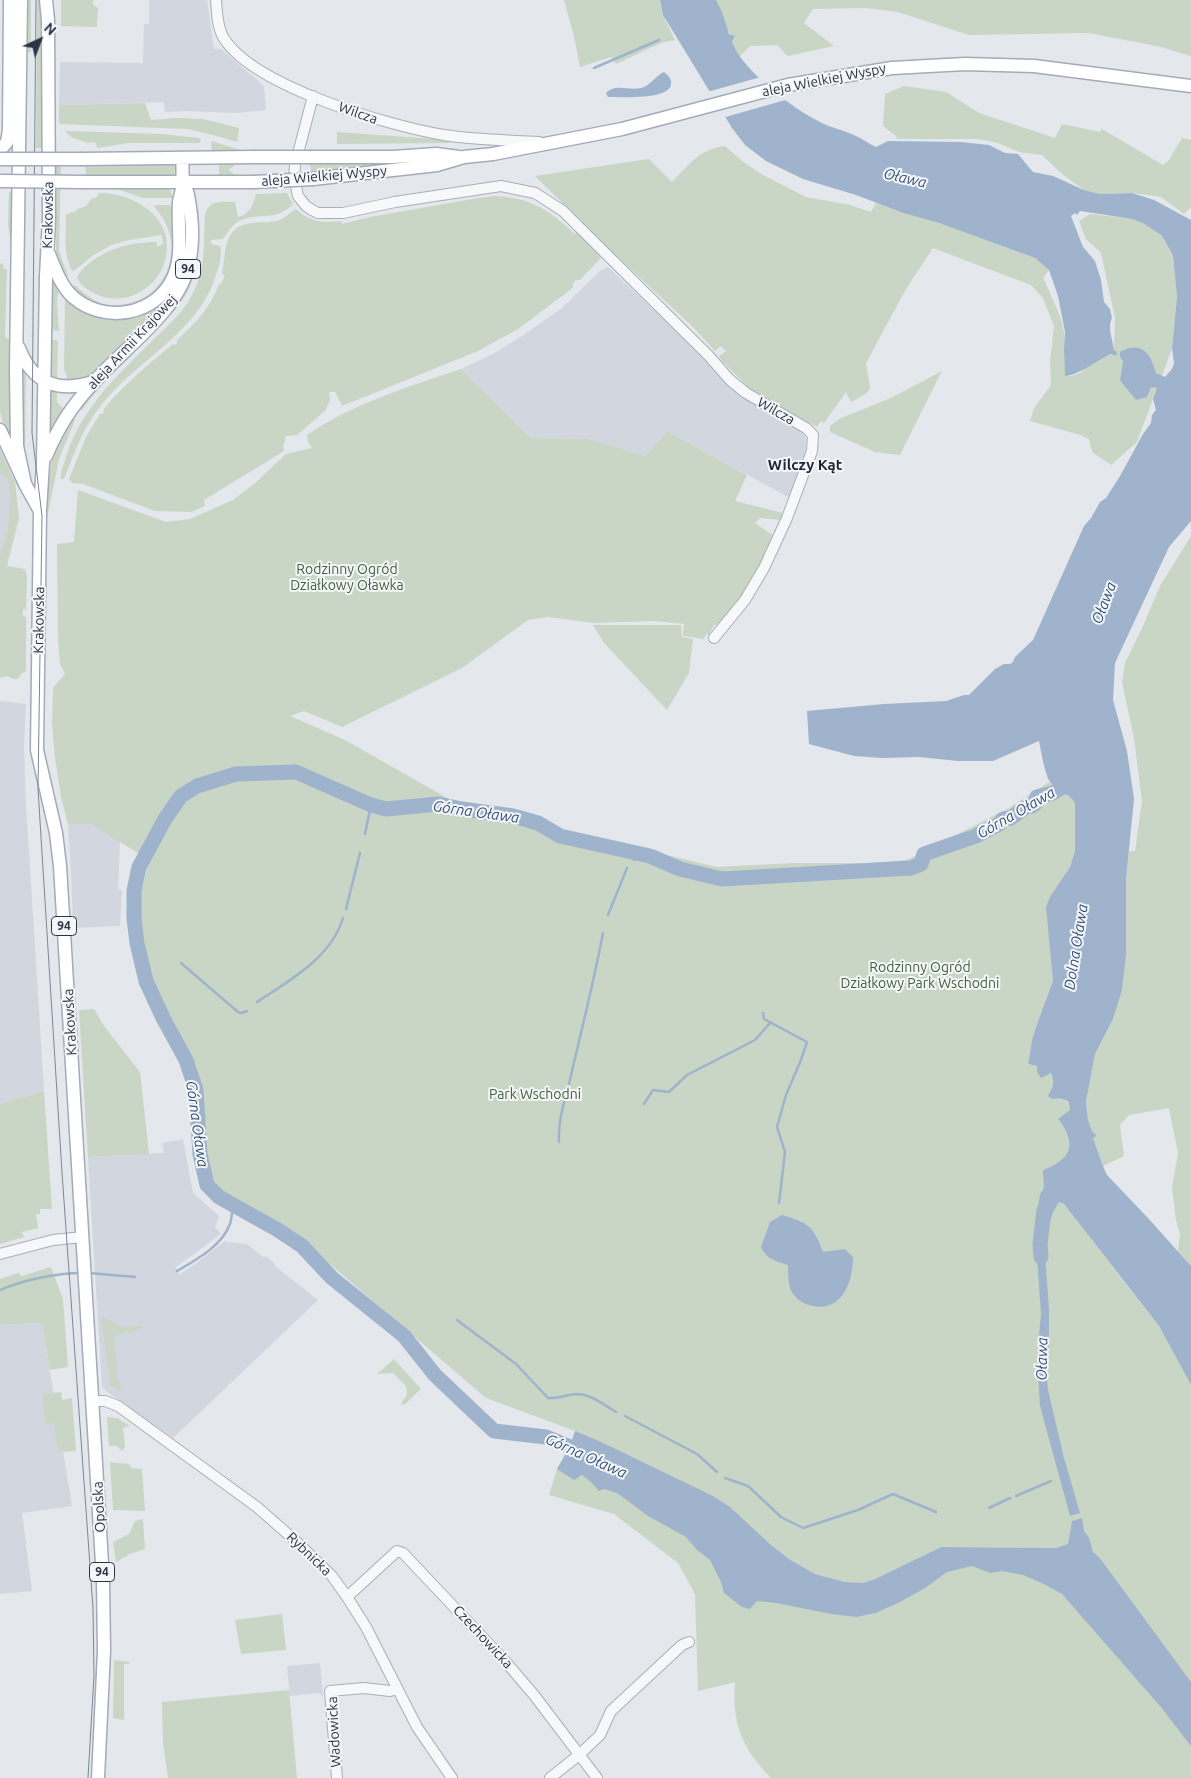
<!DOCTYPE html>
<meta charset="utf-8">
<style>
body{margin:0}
#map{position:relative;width:1191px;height:1778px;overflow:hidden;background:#e4e7ec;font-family:Ubuntu,sans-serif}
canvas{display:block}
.north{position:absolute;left:15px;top:15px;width:50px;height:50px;-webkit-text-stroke:4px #f4f6f9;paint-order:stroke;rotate:43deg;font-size:14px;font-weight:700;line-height:20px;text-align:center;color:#2b3445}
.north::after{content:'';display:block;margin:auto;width:18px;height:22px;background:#2b3445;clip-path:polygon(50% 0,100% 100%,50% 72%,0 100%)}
</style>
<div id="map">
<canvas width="1191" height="1778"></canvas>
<div class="north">N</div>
</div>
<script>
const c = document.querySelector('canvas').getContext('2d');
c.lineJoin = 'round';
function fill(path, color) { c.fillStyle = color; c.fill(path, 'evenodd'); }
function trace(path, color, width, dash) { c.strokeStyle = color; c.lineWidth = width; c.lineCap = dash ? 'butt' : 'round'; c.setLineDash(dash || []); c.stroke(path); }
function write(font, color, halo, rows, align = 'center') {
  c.font = font + ' Ubuntu,sans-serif'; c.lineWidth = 4; c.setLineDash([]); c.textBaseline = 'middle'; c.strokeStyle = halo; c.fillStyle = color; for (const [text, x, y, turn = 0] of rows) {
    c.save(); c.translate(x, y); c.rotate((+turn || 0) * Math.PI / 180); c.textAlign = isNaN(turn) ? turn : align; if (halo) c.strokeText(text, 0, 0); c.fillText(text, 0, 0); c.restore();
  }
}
const built = new Path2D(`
 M149,0H207L214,49H221L264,86L266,110L236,113L187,111L165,112L164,102L59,105L60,62L143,63L144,24H149Z
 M608,267L689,343L736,392L799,430L805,437L806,444L805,456L790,498L667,431L645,456L589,439L531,438L461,369L495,353L528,332L562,308L601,270Z
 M0,473L6,477L10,489L8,528L0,554Z
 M0,701L26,704L24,745L26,804L44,1091L0,1104Z
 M68,824H91L120,841L118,889L122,890L120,926L73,928L71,870Z
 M183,1139L193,1193L219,1216L215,1227L221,1234L176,1267L179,1275L195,1264L226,1240L227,1242L247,1244L263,1257H267L275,1264V1266L318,1300L173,1438L106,1391L102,1386L88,1157L164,1153L162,1143Z
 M42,1323L72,1506L22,1513L32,1591L0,1594V1325Z
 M320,1663L323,1697L319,1693L290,1696L287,1666Z`);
const green = new Path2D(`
 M25,0H31V52L25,53Z
 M37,0H40L42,21L43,148H36Z
 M61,0H93V5L98,8L97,27L61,26Z
 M564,0H660L663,15L675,40L661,43L616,64L611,57L580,67L574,36Z
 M716,0H1191V56L1161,47L1089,33L969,35L898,12L865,8L813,9L804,23L834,46L788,56L777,45L750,46L740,56L735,51L732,42L735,38C724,31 722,13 716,0Z
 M904,86L946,92L979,113L1055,138L1062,124L1100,132L1102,129L1163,165L1169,160L1182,138L1191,140V207L1184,214L1161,197L1132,193L1100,194L1084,190L1062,174L1042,155L1019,152L998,143L978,139H897L896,136L883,126L885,94Z
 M145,103L151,120L177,118L203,119L239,128L237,142L213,135L187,129L60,124L59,122V105Z
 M65,131L162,134L199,138L201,140L199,143H129L97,148L96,143L91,142L88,143L71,137Z
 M337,132L449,140V143L337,144Z
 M211,141L244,151V152L212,153Z
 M725,146L742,161L763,175L806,197L850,205L871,212L876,203L903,213L939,223L1035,258L1049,270L1043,278C1049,291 1063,319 1064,333C1066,347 1063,361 1066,376H1072L1080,373L1086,367L1112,354L1114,350L1115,318L1101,253L1086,239L1079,221L1090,214L1132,219L1144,223L1161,235L1165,241L1173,257L1177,297L1172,348L1162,376L1155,373L1153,364L1123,361L1120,380L1157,388L1137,442L1111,465L1092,452L1089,439L1081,435L1030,421L1034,408L1051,385L1050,362L1054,326L1043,298L1031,285L933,248L906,289L866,363L870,388L867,393L851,402L846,392L824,423L821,421L817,427L752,391L721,360L719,356L726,351L721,346L715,351L694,328L607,247L535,176L649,159L672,182C690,164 699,149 725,146Z
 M447,158L314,174L313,171H311L310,164H313V162Z
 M169,163L175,166L174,176H86L85,164Z
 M219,163H237L229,170L237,177H219Z
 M56,164H61L59,251L68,276L66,280L56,255Z
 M164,187L170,190L174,198H143L114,188Z
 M9,192H14L13,253L8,225Z
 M99,193C137,193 179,221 164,264C159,278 149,288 136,294C124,300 108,300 96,294C88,290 78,284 77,276C96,251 127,242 157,242V247L163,244L162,235L129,240L111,245L92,256L74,271H72C63,254 66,234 66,215L72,212H75L77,209L86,206L91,199L97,197Z
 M287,193L293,204C274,224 256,210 236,223C231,227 227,233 223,239L211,240V244L220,246C222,255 220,264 217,272C200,333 135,360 99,408C82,430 74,454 64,479H61C60,472 64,464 66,457C84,397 140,356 181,312C207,278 203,254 205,214C210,199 222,202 235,202L238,217C250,214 253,206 256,194Z
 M496,196C531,198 549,210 575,234L577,232L601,258L580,280H576L573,283V287L570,290L518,329L478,351L342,406L335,392H329L330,400L325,411L297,435L285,436V441L283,445L284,451L204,500L205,506L191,512L155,511L83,484L72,483L69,479L86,437L100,414L104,413L103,410C123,385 149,364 173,344L175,345L177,343V340C195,324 211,307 219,284H221L225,275L222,274C224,264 224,252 227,243C236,215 261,226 280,220C286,217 291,212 296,209C308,221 324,224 341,221L342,224L370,217L478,198Z
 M156,205H170L172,210H175V253L166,281L146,301L113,309L84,299L72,288L75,285C81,291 89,297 96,301C101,305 109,305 115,305C167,305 190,244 154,207Z
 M183,210H186V249L166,302L97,371L90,376L67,382V376L64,370L65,297L93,314L163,299Z
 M196,210H199C195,233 201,256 193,279C184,305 163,323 144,342C122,364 100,385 82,410L77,407L172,310L181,298L189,284L195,262Z
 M3,263L4,269H7L5,337L10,340L12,445L4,427L0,411V264Z
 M51,275L59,289L57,300L59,331L50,330Z
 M50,340H56L58,342L57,381L50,379Z
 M20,363L26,371L25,454H23Z
 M461,369L531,438L589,439L645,456L667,431L747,475L735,501L783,513L781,520L760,518L755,523L775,537L751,587L720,625H714L709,635L706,634L704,639L683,636L684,624L654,621L594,623L548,617L528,620L462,668L342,727L304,711L290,716L345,740L456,803L515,810L569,832L717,867L795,863H869L907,860L1009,808L1049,782L1063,793L1070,795L1075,803V851L1070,867L1051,895L1053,981L1037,1024L1032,1040L1028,1064L1037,1066V1072L1051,1073L1054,1079L1052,1089L1059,1098L1067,1101L1070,1110L1058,1120C1078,1145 1072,1159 1043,1170L1061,1202L1069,1210L1124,1282L1159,1326L1191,1385V1682L1158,1648L1099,1557L1093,1552L1055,1548L941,1547L875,1579L863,1583L845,1582L815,1574L573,1438L575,1431L486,1398L317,1253L256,1209L220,1192L208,1175L200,1081L186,1048L172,1024L149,969L138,905L149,860L91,824H68L61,797L55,759L52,723L53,688L65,674L60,664L58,638L57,544L74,542L78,490L166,522L190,519L233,500L254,484L286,454L312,448L308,442L307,435C354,403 408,387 461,369Z
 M942,371L900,455L875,452L830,432V426L839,419L893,397Z
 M49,389L57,390V402L65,411L49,438Z
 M71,414L75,420L59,459L47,518L48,483L52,457Z
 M0,449L15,482L19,518L7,566L25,569L27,577L26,609H23V616L26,617V671L21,674L18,679H12L8,676L0,678V554L8,528L10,489L6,477L0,473Z
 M1191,536V1266L1178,1251L1180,1234L1176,1220L1172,1187L1178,1153L1169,1108L1129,1115L1120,1125L1124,1156L1103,1166L1093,1138L1097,1136L1092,1131L1088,1120L1086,1102L1095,1054L1113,1019L1126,955V879L1129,851H1135L1142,801L1134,738L1122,682L1125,663L1143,626L1160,586Z
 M593,625H681L682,637L693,639L689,673L667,710L604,643Z
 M94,1009L104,1026L140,1072L149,1154L88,1157L79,1010Z
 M44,1091L52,1209H40V1214H36L38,1228L22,1232L24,1237L0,1244V1104Z
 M51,1267L63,1299L68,1367L50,1370L42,1323L0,1325V1279L18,1273L22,1276Z
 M101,1316L123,1327L142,1326V1329L115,1335L117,1372L121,1392L110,1385Z
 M394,1359L421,1389L404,1405L401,1404L407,1395L406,1386L393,1373L377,1374Z
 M61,1392L62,1400L72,1398L76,1451L60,1452L57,1446L54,1423L45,1424L43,1395Z
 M107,1417L117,1418L130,1426L123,1428L125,1447L122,1451L117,1446H109Z
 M568,1450L857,1617L876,1613L898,1603L919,1573L1026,1557L1191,1697V1778H771C742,1748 732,1724 735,1682L698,1691L695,1594L678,1563L614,1514L549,1495L557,1469Z
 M110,1462L129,1464L131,1468L142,1469L145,1511L113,1510Z
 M143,1519L145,1549L130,1554L116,1562L113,1542L129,1534L135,1521Z
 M282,1614L286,1650L241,1654L235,1620Z
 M114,1660L130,1662L129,1664H124V1720L113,1718Z
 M289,1690L297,1778H168L163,1743L162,1702Z`);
const water = new Path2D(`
 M660,0H716L722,12L729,34L735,36L732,42C743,71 792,108 820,122C831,128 844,130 856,136C863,139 869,144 876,147L888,141L961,142L989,145L1005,153L1018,154L1033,172L1053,176L1084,190L1100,194L1132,193L1154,200L1191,220V521L1169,547L1115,663L1113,700L1127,751L1134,799L1126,879V955L1122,990L1113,1019L1095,1054L1086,1102L1088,1120L1092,1131L1097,1136L1093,1138L1103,1166L1107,1175L1148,1218L1191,1266V1385L1159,1326L1064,1204L1059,1202L1053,1212L1046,1235L1036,1222L1040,1194L1044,1188L1043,1170C1071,1159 1078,1145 1058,1119L1070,1110L1068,1101L1059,1098L1052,1099L1048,1096C1053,1088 1055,1082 1051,1073L1041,1078L1037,1072V1066L1028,1064L1032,1040L1037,1024L1053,981L1046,907L1051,895L1070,867L1075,851V803C1070,794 1059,792 1051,783C1045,777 1041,750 1039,741L993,761H958L919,757L882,758L854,756L809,744L807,711L884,704L946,701L964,695H969L995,669L1004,664H1010L1013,662L1015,657L1033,640L1084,526L1091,518L1100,502L1106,498L1120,476L1143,434L1151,423L1152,415L1156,410L1153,399L1157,388L1151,387L1147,397L1136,400L1120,380L1123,361L1120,357V352C1141,340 1151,353 1156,373L1165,377L1172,369L1174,363L1172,348L1177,297L1173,256L1165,241L1161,235L1143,223L1132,219L1080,211L1077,215L1075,213L1071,216L1083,247L1095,261L1101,280L1104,302L1110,309L1112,318C1107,327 1113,341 1114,350L1117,352L1116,356L1111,354C1098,360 1077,376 1065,376L1064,349L1065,332L1058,296L1049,270L1035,258L939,223L903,213L856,195L803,179L766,161L745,145L732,128L663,15Z
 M664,72C668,75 672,79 671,85C668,100 620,97 608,97L606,93C616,83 628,91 641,88C650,86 655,76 664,72Z
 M782,1215C809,1223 813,1226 823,1252L845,1249L853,1257C853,1286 839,1316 806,1304C800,1302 792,1295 790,1288C788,1281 788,1273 788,1265C775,1261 766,1259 761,1247L770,1222Z
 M1035,1230L1044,1241L1049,1309V1347L1046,1368L1048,1390L1064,1458L1080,1513L1070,1516L1040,1406L1037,1357L1041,1314Z
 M575,1431L599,1441L713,1496L730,1507L772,1546L789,1559L815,1574L845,1582L863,1583L875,1579L941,1547L1056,1548L1068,1544L1072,1521L1082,1518L1084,1531L1089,1538L1093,1552L1099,1557L1191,1682V1746L1160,1706L1062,1594L1044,1584L1023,1575L1002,1571L990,1573L972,1566L947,1572L925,1588L898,1603L876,1613L857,1617L831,1614L776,1603L757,1601L750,1609L742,1607L724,1593L721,1582L710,1560L697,1550L686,1537L648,1516L617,1493L604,1489L599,1491L591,1482L582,1475L574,1480L557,1469L570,1446Z`);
const pier = new Path2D(`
 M761,77L789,99L722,118L707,92Z`);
const stream = new Path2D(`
 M594,68L659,40
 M365,834L371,805
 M634,860L638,853
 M346,909L360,853
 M608,915L627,868
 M181,963L238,1012L242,1013L247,1011
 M257,1002C290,980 331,958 343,918
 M763,1013L764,1019L807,1042L801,1060L786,1095L777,1127L785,1152L779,1203
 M644,1104L653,1090L669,1092L687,1075L755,1040L771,1022
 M559,1142C558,1115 566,1100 571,1075C582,1028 594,981 603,933
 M177,1271C196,1260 222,1246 230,1224C232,1218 232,1211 233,1205
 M89,1273L135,1277
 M0,1290C23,1280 57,1273 81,1273
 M457,1320L516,1364L548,1398C558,1399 566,1395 576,1394C591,1394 604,1405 616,1412
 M625,1416L697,1454L717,1472
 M725,1478L748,1486L781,1517L803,1528L858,1510L893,1494L936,1512
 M1016,1496L1051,1481
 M989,1508L1010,1498`);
const river = new Path2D(`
 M1041,1257L1040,1244L1044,1210
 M589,1455L546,1437L494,1431L435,1375L404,1336L332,1278L302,1246L278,1230L219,1197L207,1185L200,1154L196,1090L186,1060L163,1018L146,981L137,943L134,918V891L139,867L165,819L181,796L197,786L236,774L296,772L371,805L386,809L438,804L462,809L513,816L538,823L560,836L650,856L680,869L722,879L911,868L921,864L924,854L976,836L999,824L1003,819L1011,818L1029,805L1032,806L1035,804L1037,797L1053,793L1061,788L1072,776`);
const minor = new Path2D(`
 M216,0C217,12 217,26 223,37C252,86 389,126 444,135C476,140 507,140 539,142
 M313,96L295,165L294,177L298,196L306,206L312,210L318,213H343L395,202L501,186L535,193L563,211L577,225L709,356L730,380L746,393L806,428L813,435L812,451L787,518L764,568L745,600L714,638
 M0,1254L53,1240L83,1237
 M93,1401H105L118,1406L257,1507L299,1544L332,1576L347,1597L366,1627L417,1727L452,1778
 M347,1597L397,1551L403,1553L505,1661L534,1695L597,1778
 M337,1778L330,1691L364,1688L390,1691L397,1689
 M550,1778L579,1755L600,1735L611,1711L682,1645L689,1642`);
const major = new Path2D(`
 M21,0L16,371L17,446L25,484
 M46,0L48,20L49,219L46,276L43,463L40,511L37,750L56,833L60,866L103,1580L104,1651L98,1778
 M0,150L7,142L9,130L10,0
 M312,157H393L436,154L459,157
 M82,159L253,157
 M313,179L437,165L464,157L493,154L622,129L788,85L892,68L965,64L1034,66L1191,86
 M83,182H254
 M49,254C55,269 61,286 73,297C104,324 155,316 173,278C184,254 177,227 179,202C180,196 182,190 183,184
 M19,348C32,383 59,393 93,382
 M0,430L25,484L40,511
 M46,456C59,426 71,407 93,383C124,348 180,310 189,263C194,242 192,216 188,195C187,190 184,186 183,181C182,174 183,166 182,158`);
const tram = new Path2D(`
 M36,0L32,433L42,516L38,789L62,1173L93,1608L94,1676L88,1778`);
const majorBridge = new Path2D(`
 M253,157H312
 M0,159H82
 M0,181L83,182
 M254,182L313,179`);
const shields = [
 [188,269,25],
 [64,926,25],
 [102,1572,25]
];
const shieldNames = [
 ["94",188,269],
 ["94",64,926],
 ["94",102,1572]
];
const streetNames = [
 ["aleja Wielkiej Wyspy",824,80,-11],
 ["Wilcza",358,113,20],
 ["aleja Wielkiej Wyspy",324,176,-5],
 ["Krakowska",48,215,-89],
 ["aleja Armii Krajowej",132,342,-47],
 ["Wilcza",776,411,30],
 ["Krakowska",39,620,-89],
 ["Krakowska",70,1022,-93],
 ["Opolska",99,1507,-93],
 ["Rybnicka",309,1554,44],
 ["Czechowicka",483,1637,47],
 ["Wadowicka",334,1732,-93]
];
const parkNames = [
 ["Rodzinny Ogród",347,569],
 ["Działkowy Oławka",347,585],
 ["Rodzinny Ogród",920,967],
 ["Działkowy Park Wschodni",920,983],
 ["Park Wschodni",535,1094]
];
const waterNames = [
 ["Oława",905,178,13],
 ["Oława",1104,603,-69],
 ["Górna Oława",476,812,8],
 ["Górna Oława",1016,813,-30],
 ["Dolna Oława",1076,947,-81],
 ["Górna Oława",197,1124,82],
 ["Oława",1042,1359,-89],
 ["Górna Oława",586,1456,24]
];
const neighbourhoodNames = [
 ["Wilczy Kąt",805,465]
];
fill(built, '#d2d6de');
fill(green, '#c9d6c5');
fill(water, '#9fb4cc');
fill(pier, '#e4e7ec');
trace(stream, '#9fb4cc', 2.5);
trace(river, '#9fb4cc', 15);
trace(minor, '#a9aeb7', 12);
trace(major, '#a3abb8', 15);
trace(minor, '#f7f8fa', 10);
trace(major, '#fff', 12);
trace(tram, '#7d8696', 1);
trace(majorBridge, '#a3abb8', 15, []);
trace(majorBridge, '#fff', 12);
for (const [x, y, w] of shields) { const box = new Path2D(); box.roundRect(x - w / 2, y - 9.5, w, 19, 4); c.fillStyle = '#f4f6f9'; c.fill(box); trace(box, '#2b3445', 1); }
write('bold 12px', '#2b3445', null, shieldNames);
write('14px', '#2b3445', '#f4f6f9', streetNames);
write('14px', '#3f6138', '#f4f6f9', parkNames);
write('italic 15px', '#34527a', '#f4f6f9', waterNames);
write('bold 15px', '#1d2536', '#f4f6f9', neighbourhoodNames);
</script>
